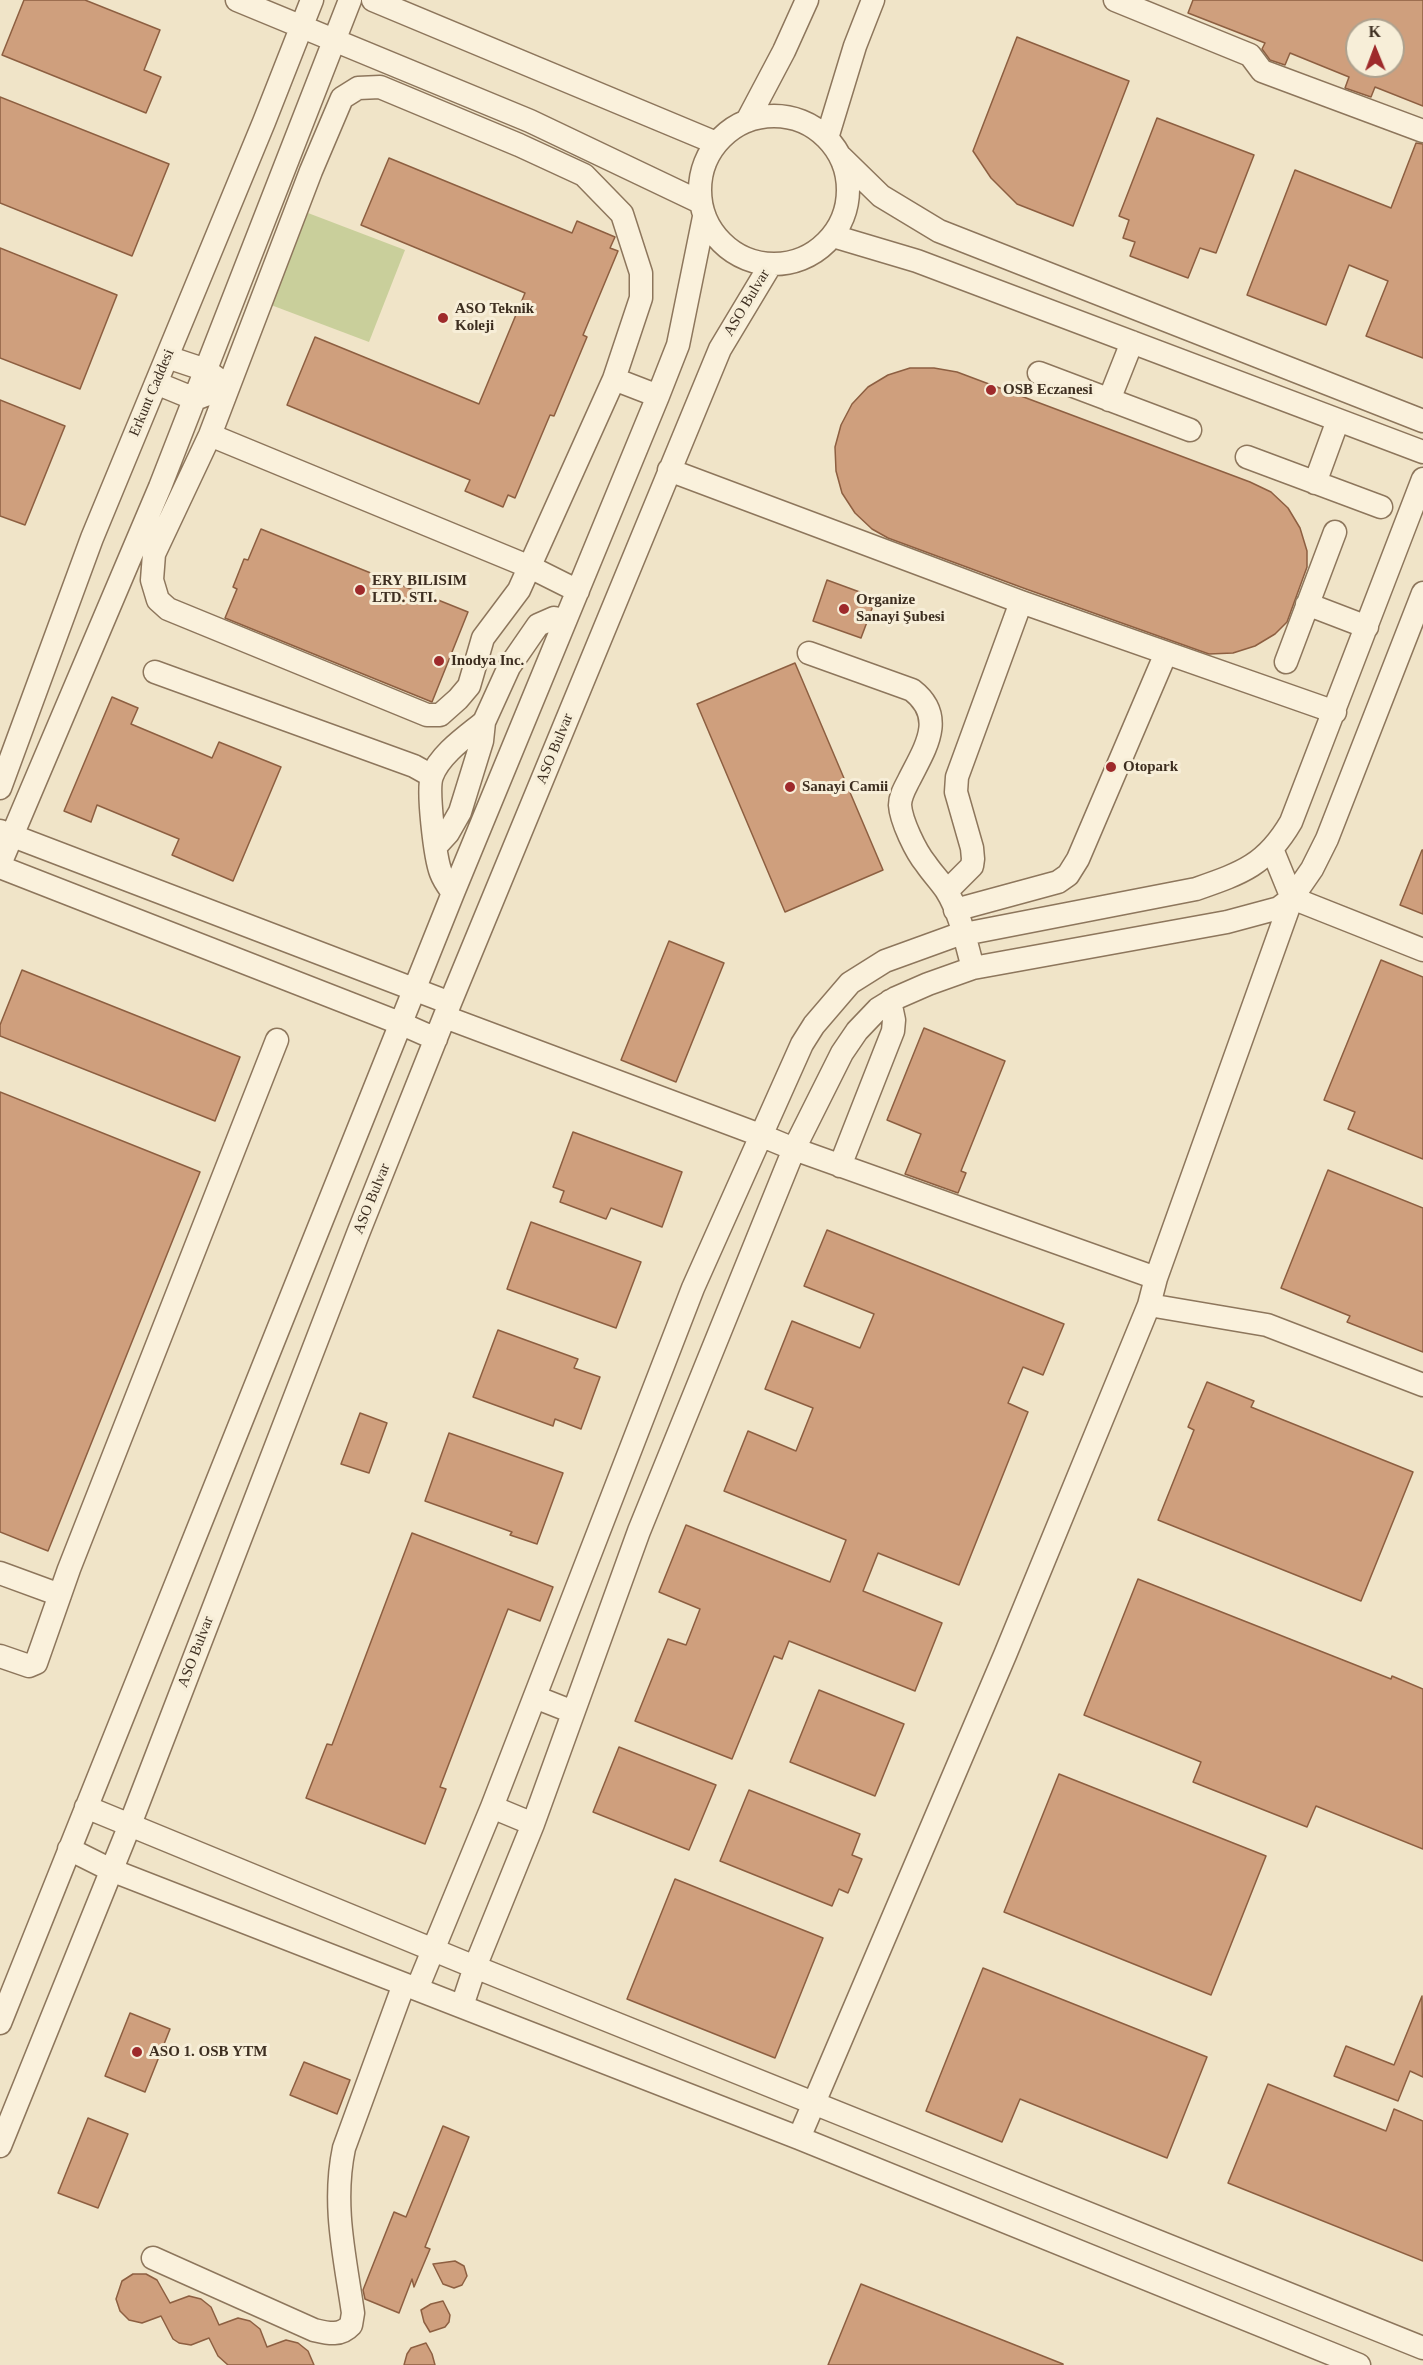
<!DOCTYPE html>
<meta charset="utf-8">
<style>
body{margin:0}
#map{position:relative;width:1423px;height:2365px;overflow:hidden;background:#f0e4c8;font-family:"Times New Roman",serif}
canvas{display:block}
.north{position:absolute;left:1345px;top:18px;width:60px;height:60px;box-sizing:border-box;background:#f7eed8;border:2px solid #ada18e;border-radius:50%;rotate:359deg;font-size:16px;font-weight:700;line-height:24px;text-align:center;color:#3d2e20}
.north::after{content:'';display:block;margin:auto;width:21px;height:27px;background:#9e2a2b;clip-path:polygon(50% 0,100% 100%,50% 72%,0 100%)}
</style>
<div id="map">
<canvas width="1423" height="2365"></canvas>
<div class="north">K</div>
</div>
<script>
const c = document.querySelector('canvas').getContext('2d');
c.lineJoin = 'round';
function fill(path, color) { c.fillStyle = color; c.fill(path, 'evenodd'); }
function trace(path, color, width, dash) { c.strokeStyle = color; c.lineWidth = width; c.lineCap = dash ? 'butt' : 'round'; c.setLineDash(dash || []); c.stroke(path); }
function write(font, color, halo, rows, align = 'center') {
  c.font = font + ' "Times New Roman",serif'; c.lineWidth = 6; c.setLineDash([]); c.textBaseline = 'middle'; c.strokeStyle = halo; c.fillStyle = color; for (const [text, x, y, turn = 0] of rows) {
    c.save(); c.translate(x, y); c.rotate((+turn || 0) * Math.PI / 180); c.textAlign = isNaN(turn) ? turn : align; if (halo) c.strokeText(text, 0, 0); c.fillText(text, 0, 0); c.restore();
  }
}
const green = new Path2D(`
 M308,213L405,250L369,342L271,305Z`);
const building = new Path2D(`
 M24,0H85L160,30L144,70L161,77L146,113L2,55Z
 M1193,0H1423V106L1375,87L1371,97L1345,88L1349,77L1290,53L1285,65L1270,60L1262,49L1265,43L1188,13ZM1357,30H1393V66H1357Z
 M1017,37L1129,81L1073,226L1017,204L991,178L973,151Z
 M0,97L169,164L132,256L0,203Z
 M1157,118L1254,155L1216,253L1200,248L1188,278L1130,256L1135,242L1123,238L1129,220L1119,216Z
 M1416,143L1423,144V358L1366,336L1388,281L1349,265L1326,325L1247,295L1295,170L1391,208Z
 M389,158L572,233L577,221L615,237L610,248L618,251L583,335L587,337L554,416L550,415L515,498L508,495L503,507L465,491L470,480L287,405L315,337L479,404L525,293L361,225Z
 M0,248L117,295L80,389L0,358Z
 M910,368H934L957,372L1250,482L1271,492L1288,508L1300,528L1307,551V567L1287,622L1275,634L1255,646L1233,653L1209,654L1026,589L888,538L872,529L855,513L842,493L836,471L835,447L841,425L852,404L868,387L888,375Z
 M0,400L65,426L25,525L0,516Z
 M261,529L468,612L432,702L225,618L237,589L233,587L244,559L248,560Z
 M827,580L876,598L861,638L813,621Z
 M795,663L883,870L785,912L697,704Z
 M112,697L138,708L131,724L212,758L219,742L281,767L233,881L172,855L179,839L97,805L91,822L64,811Z
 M1422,850H1423V914L1400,905Z
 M669,941L724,963L676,1082L621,1060Z
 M1381,960L1423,977V1159L1348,1129L1355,1112L1324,1100Z
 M22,970L240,1057L215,1121L0,1036V1025Z
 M924,1028L1005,1061L961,1171L966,1173L958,1193L905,1174L921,1134L887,1120Z
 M0,1092L200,1172L48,1551L0,1532Z
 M573,1132L682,1172L662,1227L611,1208L606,1219L560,1202L564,1191L553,1187Z
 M1328,1170L1423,1208V1352L1347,1322L1350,1316L1281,1288Z
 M531,1222L641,1262L616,1328L507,1289Z
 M827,1230L1064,1324L1043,1375L1023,1367L1008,1403L1028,1412L959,1585L878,1553L863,1591L942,1623L915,1691L789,1641L782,1659L774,1656L732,1759L635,1721L668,1639L686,1645L700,1609L659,1592L686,1525L830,1582L846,1540L724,1491L748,1431L796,1451L813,1408L765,1389L792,1321L860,1348L874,1314L804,1286Z
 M498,1330L578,1359L574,1368L600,1377L581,1429L555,1419L553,1426L473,1397Z
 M1207,1382L1254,1401L1251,1407L1413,1472L1361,1601L1158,1520L1194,1430L1188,1427Z
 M360,1413L387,1423L369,1473L341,1464Z
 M449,1433L563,1473L537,1544L510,1535L512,1532L425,1501Z
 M412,1533L553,1587L540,1621L508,1609L440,1787L446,1789L425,1844L306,1798L327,1744L332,1745Z
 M1138,1579L1391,1679L1392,1676L1423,1689V1849L1316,1806L1307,1827L1193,1782L1201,1762L1084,1715Z
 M819,1690L904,1724L875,1796L790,1762Z
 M619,1747L716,1785L689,1850L593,1812Z
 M1059,1774L1266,1856L1211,1995L1004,1912Z
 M749,1790L860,1834L852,1855L862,1859L848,1893L839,1889L832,1906L720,1861Z
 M675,1879L823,1938L775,2058L627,1999Z
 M983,1968L1207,2057L1167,2158L1020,2099L1002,2142L926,2111Z
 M1422,1996L1423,2077L1410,2071L1398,2101L1334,2076L1346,2046L1394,2065Z
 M130,2013L170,2029L145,2092L105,2076Z
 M304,2062L350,2080L337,2114L290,2095Z
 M1268,2084L1386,2131L1394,2109L1423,2121V2261L1228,2183Z
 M88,2118L128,2134L98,2208L58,2193Z
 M443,2126L469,2137L425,2247L430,2249L414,2287L412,2279L399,2313L365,2299L363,2290L394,2212L406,2217Z
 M455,2261L464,2266L467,2276L462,2285L454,2288L443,2284L433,2264Z
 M133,2274H146L157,2280L170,2303L189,2296L201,2299L211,2307L219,2325L238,2318L250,2321L260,2329L267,2347L286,2340L298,2343L308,2351L314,2365H228L218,2356L209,2338L191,2345L179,2343L173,2339L161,2316L142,2323L129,2320L120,2311L116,2299L122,2281Z
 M861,2284L1063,2364V2365H828Z
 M443,2301L450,2315L449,2322L445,2327L430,2332L424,2322L421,2310L431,2304Z
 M426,2343L432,2354L435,2365H404L407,2354L411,2348Z`);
const minor = new Path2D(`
 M237,0L530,121L700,202
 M373,0L716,143
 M1115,0L1250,55L1262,71L1423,131
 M700 190a74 74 0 1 1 148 0a74 74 0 1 1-148 0Z
 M747,121L784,51L807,0
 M827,138L855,46L873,0
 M841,157L881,196L939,231L1423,421
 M833,236L917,261L1423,452
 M167,357L206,370L218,379
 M1039,373L1190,430
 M614,379L519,590L483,638L469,686L458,699L440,715H427L168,609L158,600L152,580L154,554L210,435L311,171L342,98L358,88L380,87L519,145L584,175L622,214L641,273V298L614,379L658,396
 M156,383L195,399L208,394
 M1109,400L1132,342
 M210,435L530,567L578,591
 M1247,457L1381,507
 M669,470L1021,602L1335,712
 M1315,483L1338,420
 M1307,604L1367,627
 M809,653L912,690C947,717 925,748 909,780C905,788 900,796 900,805C901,821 916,852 926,864C932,873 940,881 946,890C960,912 966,943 973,968
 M1286,662L1335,532
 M155,672L414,766L432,776
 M0,788L92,538L264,122L312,0
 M0,831L450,1003
 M437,845L448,833L460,812L482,741L484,722L509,667L538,625L554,618L565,620
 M0,864L160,487L350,0
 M0,867L402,1024L436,1039
 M947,891L972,866L973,859L972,848L956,792L957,777L1021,602
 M453,893C448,886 444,881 441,873C435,858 427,789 432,776C440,754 467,736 484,722
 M1292,898L1423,950
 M955,910L1058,882L1068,875L1078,859L1166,653
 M445,1017L760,1135L794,1149L1156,1278
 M840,1166L893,1031L894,1020L890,1001
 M1149,1305L1267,1325L1423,1385
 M0,1573L60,1595
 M0,1656L29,1666L36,1663L69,1569L277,1040
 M535,1697L573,1712
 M86,1807L475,1967L1423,2348
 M492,1807L533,1824
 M69,1849L111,1870L799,2138L1359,2365
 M417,1989L492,1807L693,1288L802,1044L814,1025L850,983L885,961L954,936L1196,889C1242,873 1266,865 1291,822L1423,479
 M462,2006L475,1967L533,1824L639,1531L794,1149L842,1053L857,1031L878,1009L896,998L928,984L973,968L1227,922L1279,908L1292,898L1312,869L1327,839L1423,593
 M0,2023L453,893L658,396L678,345L704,217
 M799,2138L1005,1655L1149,1305L1156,1278L1292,898L1272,849
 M0,2146L129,1827L359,1231L450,1003L720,349L771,264
 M153,2258L314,2330C327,2333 340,2337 351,2325L353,2313C345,2257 332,2205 344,2148L404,1984`);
const markers = [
 [443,318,6,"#9e2a2b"],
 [991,390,6,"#9e2a2b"],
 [360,590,6,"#9e2a2b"],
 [844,609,6,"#9e2a2b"],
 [439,661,6,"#9e2a2b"],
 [1111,767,6,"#9e2a2b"],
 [790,787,6,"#9e2a2b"],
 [137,2052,6,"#9e2a2b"]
];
const streetNames = [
 ["ASO Bulvar",747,303,-59],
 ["Erkunt Caddesi",152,393,-67],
 ["ASO Bulvar",555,749,-68],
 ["ASO Bulvar",372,1199,-68],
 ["ASO Bulvar",196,1652,-69]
];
const poiNames = [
 ["ASO Teknik",455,309],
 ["Koleji",455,326],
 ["OSB Eczanesi",1003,390],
 ["ERY BILISIM",372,581],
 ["LTD. STI.",372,598],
 ["Organize",856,600],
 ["Sanayi Şubesi",856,617],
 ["Inodya Inc.",451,661],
 ["Otopark",1123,767],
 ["Sanayi Camii",802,787],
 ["ASO 1. OSB YTM",149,2052]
];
fill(green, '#c9cf9b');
fill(building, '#cf9f7d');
trace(building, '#8d5f41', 1.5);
trace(minor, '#8d765c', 25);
trace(minor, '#faf1dc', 22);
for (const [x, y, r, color] of markers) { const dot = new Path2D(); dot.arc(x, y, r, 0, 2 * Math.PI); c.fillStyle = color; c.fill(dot); trace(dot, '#f7eed8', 2); }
write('15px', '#3d2e20', '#f7eed8', streetNames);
write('bold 15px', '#3d2e20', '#f7eed8', poiNames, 'left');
</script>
